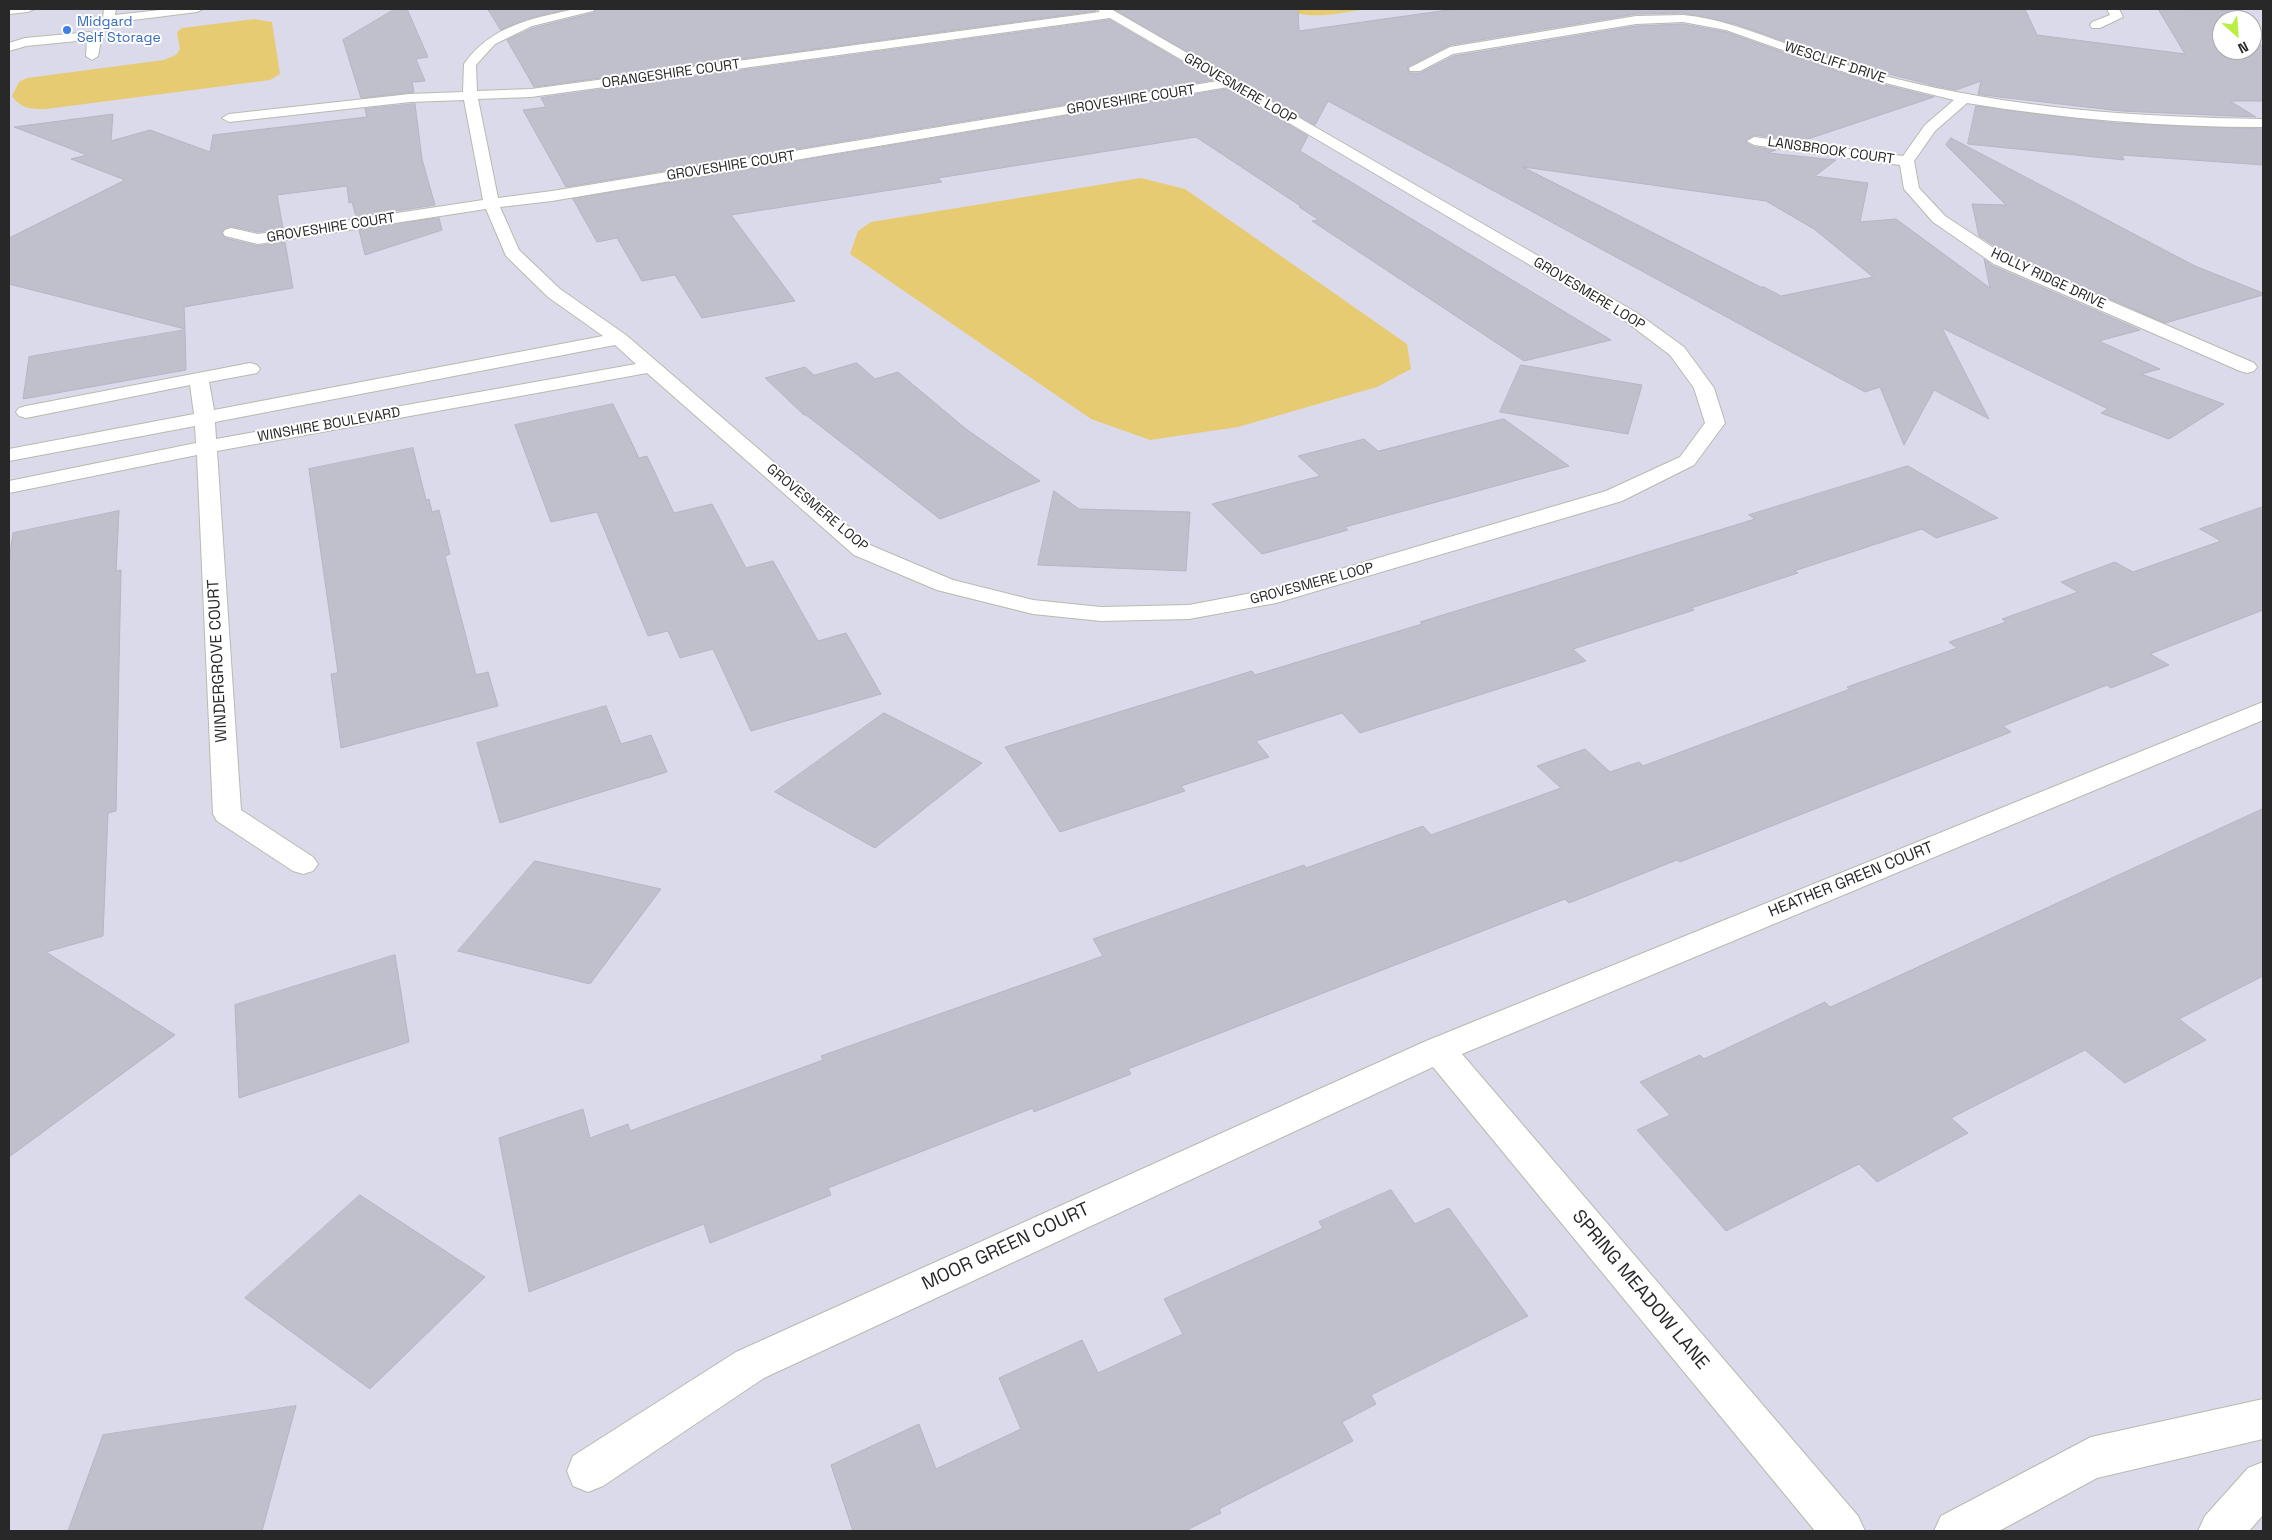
<!DOCTYPE html>
<style>
body{margin:0}
#map{position:relative;width:2272px;height:1540px;overflow:hidden;background:#dbdaea;font-family:"Space Grotesk",sans-serif}
canvas{display:block}
.frame{position:absolute;inset:0;border:10px solid #282828;pointer-events:none}
.north{position:absolute;left:2212px;top:10px;width:50px;height:50px;box-sizing:border-box;background:#fff;border:1px solid #a9a9a9;border-radius:50%;rotate:154deg;font-size:14px;font-weight:700;line-height:20px;text-align:center;color:#282828}
.north::after{content:'';display:block;margin:auto;width:18px;height:22px;background:#b9ef42;clip-path:polygon(50% 0,100% 100%,50% 72%,0 100%)}
</style>
<div id="map">
<canvas width="2272" height="1540"></canvas>
<div class="frame"></div>
<div class="north">N</div>
</div>
<script>
const c = document.querySelector('canvas').getContext('2d');
c.lineJoin = 'round';
function fill(path, color) { c.fillStyle = color; c.fill(path, 'evenodd'); }
function trace(path, color, width, dash) { c.strokeStyle = color; c.lineWidth = width; c.lineCap = dash ? 'butt' : 'round'; c.setLineDash(dash || []); c.stroke(path); }
function write(font, color, halo, rows, align = 'center') {
  c.font = font + ' "Space Grotesk",sans-serif'; c.lineWidth = 4; c.setLineDash([]); c.textBaseline = 'middle'; c.strokeStyle = halo; c.fillStyle = color; for (const [text, x, y, turn = 0] of rows) {
    c.save(); c.translate(x, y); c.rotate((+turn || 0) * Math.PI / 180); c.textAlign = isNaN(turn) ? turn : align; if (halo) c.strokeText(text, 0, 0); c.fillText(text, 0, 0); c.restore();
  }
}
const water = new Path2D(`
 M1284,9H1366C1340,13 1309,21 1284,9Z
 M254,19L272,22L280,74L270,80L46,109C31,109 21,109 12,96L19,82L27,78L164,60L176,55L180,49L177,32L182,28Z
 M1141,178L1185,189L1407,344L1411,369L1377,387L1238,427L1150,440L1091,419L850,254L858,231L871,222Z`);
const building = new Path2D(`
 M395,9H407L428,57L416,59L425,81L412,82L414,92L361,98L343,40Z
 M488,9H568L527,19L501,30Z
 M597,9H1095L1096,11L534,87L507,40L533,28L593,13Z
 M1114,9H1298L1299,31L1455,9H2025L2037,35L2185,54L2158,9L2243,11L2248,20H2222V50H2252V28L2263,49V101H2230L2256,117L2121,111L1983,95L1978,94L1981,81L1956,90L1936,86L1850,64L1735,24L1683,13L1636,14L1450,45L1407,67L1409,73H1420L1454,56L1636,26L1683,24L1726,32L1853,77L1934,97L1802,141L1754,135L1745,142L1754,147L1776,150L1768,153L1836,160L1815,176L1868,183L1860,222L1896,219L1990,288L1984,259L1993,266L2140,330L2099,341L2160,369L2141,374L2224,404L2169,439L2101,413L2108,409L1942,328L1989,419L1934,390L1904,445L1880,387L1865,392L1328,101L1315,125ZM1523,167L1766,201L1814,229L1873,277L1781,296L1764,287H1761Z
 M1110,20L1213,80L566,187L523,110L546,107L541,98Z
 M1228,89L1308,136L1300,151L1611,340L1524,361L1312,221L1319,220L1299,207H1302L1196,137L938,178L942,182L731,215L795,301L702,318L675,275L642,281L617,238L597,242L573,199Z
 M415,104L422,159L435,205L356,217L352,202L349,203L347,186L277,195L283,228L258,232L230,226L221,232L225,238L258,246L285,242L293,288L184,307L185,329L9,284V238L125,180L71,159L87,155L14,127L113,114L111,141L150,130L210,152L213,135L367,117L365,109Z
 M1976,106L2114,123L2263,129V165L2122,155L2124,160L1968,144Z
 M1951,138L2195,266L2263,293V295L2165,323L2007,254L1979,236L1972,204L2006,205L1946,145Z
 M439,218L442,230L365,255L359,230Z
 M185,330L186,370L23,399L29,357Z
 M857,363L875,379L898,372L966,429L1040,481L940,519L806,415H804L765,378L805,367L814,375Z
 M1521,365L1642,385L1628,434L1500,412Z
 M613,404L639,458L647,456L674,513L712,504L746,568L773,561L818,641L846,633L881,694L751,731L713,649L680,658L668,631L648,636L597,512L551,522L515,425Z
 M1504,419L1569,466L1345,527L1348,530L1262,554L1212,504L1320,476L1298,456L1364,439L1378,451Z
 M413,448L426,500L429,499L432,512L439,510L450,554L445,556L476,675L488,672L498,706L341,748L331,674L338,673L309,469Z
 M1908,466L1998,518L1936,538L1922,529L1794,571L1798,573L1691,608L1694,610L1573,649L1586,661L1360,733L1342,713L1256,741L1269,757L1181,786L1185,791L1060,832L1005,747L1252,671L1255,675L1422,624L1420,622L1755,519L1749,515Z
 M1054,491L1079,509L1190,512L1186,571L1038,565Z
 M2263,507V610L2150,654L2169,665L2111,688L2107,685L2003,726L2011,732L1680,862L1677,860L1569,903L1565,899L1128,1069L1131,1074L1034,1112L1033,1108L828,1188L831,1195L710,1243L704,1224L529,1292L499,1138L583,1109L590,1138L628,1124L630,1131L823,1060L821,1056L1103,956L1093,939L1304,865L1306,868L1423,826L1431,835L1561,788L1537,766L1585,749L1610,772L1639,762L1643,766L1850,689L1847,687L1957,648L1949,642L2006,622L2002,619L2078,592L2061,582L2115,562L2133,572L2221,541L2200,529Z
 M119,511L116,571L121,570L116,811L108,813L103,936L46,952L175,1035L9,1157V560L13,533Z
 M606,706L621,744L651,735L667,772L500,823L477,743Z
 M884,713L982,763L875,848L775,792Z
 M2263,809V976L2179,1019L2206,1040L2125,1083L2085,1050L1951,1118L1968,1133L1877,1182L1859,1164L1726,1231L1637,1130L1670,1115L1640,1082L1700,1055L1704,1059L1825,1002L1830,1007Z
 M535,861L661,889L590,984L458,951Z
 M395,955L409,1042L239,1098L235,1005Z
 M1391,1190L1415,1224L1449,1208L1528,1316L1371,1395L1376,1404L1342,1422L1353,1441L1219,1509L1221,1513L1185,1531H853L831,1465L919,1424L936,1469L1021,1429L999,1378L1082,1340L1098,1373L1183,1334L1164,1299L1323,1228L1319,1222Z
 M360,1195L485,1277L370,1389L245,1298Z
 M296,1406L262,1531H68L103,1435Z`);
const minor = new Path2D(`
 M9,9H34L28,12L9,14Z
 M104,9H116L115,15L169,9H203L197,12L109,23L103,19Z
 M575,9H595L593,11L532,26L495,44L476,65L477,91L531,89L1100,12L1097,9H1111L1637,313L1684,347L1714,388L1725,423L1694,465L1622,501L1276,603L1189,619L1101,621L1033,614L937,590L854,555L647,373L217,451L241,810L313,857L318,864L313,871L303,874L293,871L217,821L213,814L197,455L9,493V481L196,443L195,426L9,461V449L194,414L190,385L26,418L19,416L16,412L19,408L26,406L250,363L257,365L260,369L257,373L209,382L214,410L603,336L548,297L506,256L486,209L258,244L225,236L223,233L225,230L231,228L258,234L483,200L464,100L410,102L229,122L222,118L229,114L410,94L463,92L464,64C492,25 531,19 575,9ZM1110,18L1218,81L552,191L498,198L478,99L531,97ZM1228,87L1625,321L1670,355L1694,388L1705,423L1680,457L1606,491L1273,589L1189,605L1101,607L1033,600L953,580L870,545L626,335L560,289L519,250L500,207L552,201ZM615,345L636,364L216,439L215,422Z
 M2107,9H2119L2123,17L2100,28H2092L2090,25L2092,22L2110,15Z
 M1683,15C1718,18 1751,31 1784,43C1819,56 1853,68 1889,77C2015,109 2134,117 2263,119V127C2163,127 2065,119 1967,103L1935,131L1914,161L1919,188L1945,216L2006,256L2254,363L2257,367L2254,371L2247,373L2240,371L1994,264L1933,222L1904,189L1900,165L1754,145L1747,141L1754,137L1903,156L1925,125L1954,100L1853,75L1726,30L1683,22L1636,24L1453,54L1420,71H1410L1409,68L1450,47L1636,16Z
 M90,32L101,40L98,56L92,60L86,56L87,40L26,46L9,51V43L25,38Z
 M2263,702V720L1462,1054L1858,1516L1865,1531H1815L1433,1067L764,1378L603,1486L588,1492L573,1486L567,1471L573,1456L736,1352L1426,1041Z
 M2263,1399V1439L2097,1478L1999,1531H1934L1941,1516L2091,1437Z
 M2263,1462V1515L2249,1531H2198L2205,1516L2248,1468Z`);
const markers = [
 [67,30,5,"#3f7fe0"]
];
const farShopnames = [
 ["Midgard",77,22],
 ["Self Storage",77,38]
];
const farStreetnames = [
 ["WESCLIFF DRIVE",1835,63,18],
 ["ORANGESHIRE COURT",671,74,-8],
 ["GROVESMERE LOOP",1240,89,30],
 ["GROVESHIRE COURT",1131,100,-9],
 ["LANSBROOK COURT",1831,151,8],
 ["GROVESHIRE COURT",731,166,-9],
 ["GROVESHIRE COURT",331,228,-9],
 ["HOLLY RIDGE DRIVE",2048,279,25],
 ["GROVESMERE LOOP",1589,294,31],
 ["WINSHIRE BOULEVARD",329,425,-10],
 ["GROVESMERE LOOP",817,508,40],
 ["GROVESMERE LOOP",1312,584,-15]
];
const streetNames = [
 ["WINDERGROVE COURT",218,661,-93],
 ["HEATHER GREEN COURT",1851,880,-22]
];
const nearStreetnames = [
 ["MOOR GREEN COURT",1006,1247,-25],
 ["SPRING MEADOW LANE",1640,1290,50]
];
fill(water, '#e7cb72');
fill(building, '#c0bfcc');
trace(building, '#b7b4c5', 1);
trace(minor, '#b7bbae', 2);
fill(minor, '#fff');
for (const [x, y, r, color] of markers) { const dot = new Path2D(); dot.arc(x, y, r, 0, 2 * Math.PI); c.fillStyle = color; c.fill(dot); trace(dot, '#fff', 2); }
write('14px', '#366cbe', '#fff', farShopnames, 'left');
write('14px', '#282828', '#fff', farStreetnames);
write('16px', '#282828', '#fff', streetNames);
write('19px', '#282828', '#fff', nearStreetnames);
</script>
